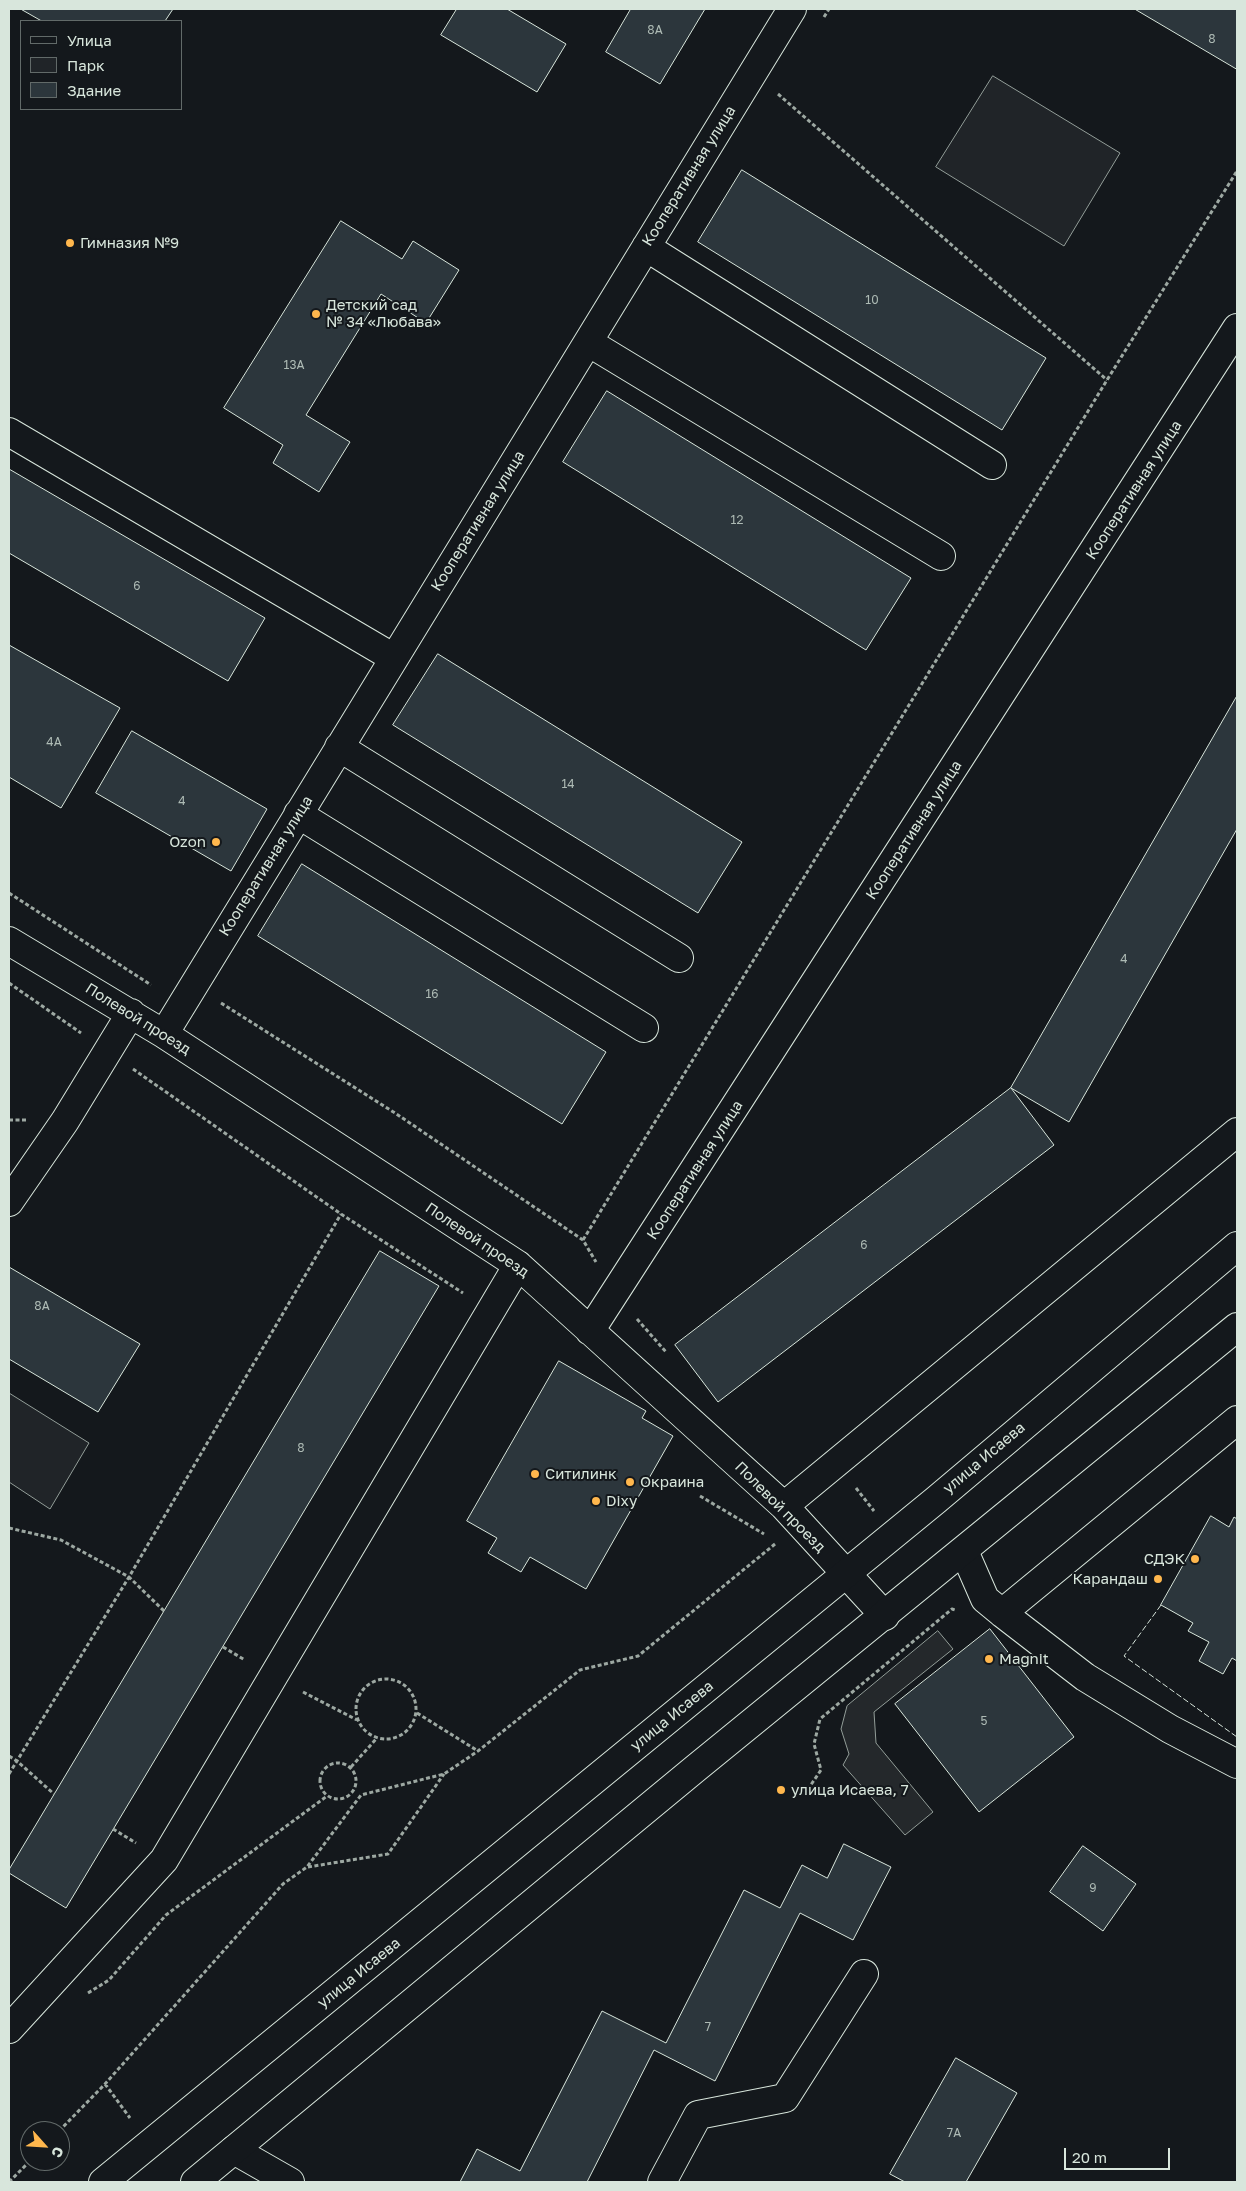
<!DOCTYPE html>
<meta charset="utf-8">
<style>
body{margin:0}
#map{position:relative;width:1246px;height:2191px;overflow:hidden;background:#14181c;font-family:"Golos Text",sans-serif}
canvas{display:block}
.frame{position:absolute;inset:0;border:10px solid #d8e6dc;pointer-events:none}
.legend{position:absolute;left:20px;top:20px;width:162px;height:90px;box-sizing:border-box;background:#14181c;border:1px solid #626a69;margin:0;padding:6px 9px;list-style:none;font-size:15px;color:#d8e6dc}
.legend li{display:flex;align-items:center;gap:10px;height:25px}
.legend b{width:25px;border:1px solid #626a69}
.north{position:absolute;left:20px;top:2121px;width:50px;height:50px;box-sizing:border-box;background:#14181c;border:1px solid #626a69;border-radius:50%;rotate:116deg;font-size:14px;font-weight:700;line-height:20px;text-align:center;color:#d8e6dc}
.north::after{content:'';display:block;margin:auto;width:18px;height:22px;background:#ffb74d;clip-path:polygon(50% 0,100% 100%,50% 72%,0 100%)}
.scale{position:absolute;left:1064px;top:2148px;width:106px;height:22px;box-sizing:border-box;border:2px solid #d8e6dc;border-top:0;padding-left:6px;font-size:15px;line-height:18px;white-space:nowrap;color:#d8e6dc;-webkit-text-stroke:4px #14181c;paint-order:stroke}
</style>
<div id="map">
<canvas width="1246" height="2191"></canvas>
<div class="frame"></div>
<ul class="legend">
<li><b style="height:6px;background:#14181c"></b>Улица</li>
<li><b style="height:14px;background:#202428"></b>Парк</li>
<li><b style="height:14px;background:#2c363c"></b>Здание</li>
</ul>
<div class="north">С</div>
<div class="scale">20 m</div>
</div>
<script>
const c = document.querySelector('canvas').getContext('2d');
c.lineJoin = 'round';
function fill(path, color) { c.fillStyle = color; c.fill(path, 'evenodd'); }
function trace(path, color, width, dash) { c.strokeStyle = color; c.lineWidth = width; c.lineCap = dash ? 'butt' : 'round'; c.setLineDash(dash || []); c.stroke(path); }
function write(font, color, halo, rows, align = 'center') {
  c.font = font + ' "Golos Text",sans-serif'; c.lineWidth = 4; c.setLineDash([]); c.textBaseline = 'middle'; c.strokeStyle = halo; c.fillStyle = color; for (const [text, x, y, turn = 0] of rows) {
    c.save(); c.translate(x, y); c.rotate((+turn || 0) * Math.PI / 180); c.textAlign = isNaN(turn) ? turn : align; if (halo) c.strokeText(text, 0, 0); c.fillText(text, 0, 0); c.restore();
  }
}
const green = new Path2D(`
 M993,76L1120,153L1064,246L936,167Z
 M9,1393L89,1443L50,1509L9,1482Z`);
const parking = new Path2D(`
 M938,1631L953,1649L874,1712L876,1743L933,1812L905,1835L843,1765L849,1754L841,1729L847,1706Z`);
const building = new Path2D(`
 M21,9H173L165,21H42Z
 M457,9H507L566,44L537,92L441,35Z
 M631,9H705L660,84L606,52Z
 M1135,9H1237V69Z
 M742,170L1046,358L1002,430L698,242Z
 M341,221L402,259L413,241L459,270L426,323L381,294L306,415L350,442L319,492L273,463L283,445L224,408Z
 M607,391L911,578L866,650L563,462Z
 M9,469L265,618L228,681L9,553Z
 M9,645L120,708L61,808L9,777Z
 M438,654L742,842L698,913L393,725Z
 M1237,696V829L1069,1122L1011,1088Z
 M132,731L267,809L231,871L96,793Z
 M302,864L606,1052L562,1124L258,936Z
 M1011,1088L1054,1145L718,1402L675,1345Z
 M380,1251L439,1286L66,1908L9,1873V1870Z
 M9,1267L140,1344L98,1412L9,1359Z
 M559,1361L646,1411L642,1418L673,1436L586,1589L530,1557L521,1572L488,1553L497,1538L467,1521Z
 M1211,1516L1229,1527L1234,1517L1237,1519V1661L1232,1658L1223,1674L1199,1661L1209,1642L1188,1631L1193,1623L1161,1605Z
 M990,1629L1074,1737L979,1812L895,1704Z
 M844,1844L891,1867L853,1940L800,1913L715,2081L654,2050L587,2182H460L477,2149L520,2171L602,2011L666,2043L744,1890L780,1908L802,1865L827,1878Z
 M1083,1846L1136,1884L1103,1931L1050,1892Z
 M956,2058L1017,2093L966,2182H905L890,2174Z`);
const path = new Path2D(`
 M824,17L829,9
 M778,94L1107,380
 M9,893L151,985
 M9,983L81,1033
 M221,1003L395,1113L583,1240L596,1262
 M133,1069L341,1214L463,1293
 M9,1120H26
 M583,1240L1107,380L1237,171
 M637,1319L666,1352
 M856,1488L874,1511
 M700,1496L764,1534
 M9,1528L61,1540L129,1577L164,1611
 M223,1647L245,1660
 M356 1709a30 30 0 1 1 60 0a30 30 0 1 1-60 0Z
 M303,1692L357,1720
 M417,1713L478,1751
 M9,1756L17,1761L54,1794
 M320 1781a18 18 0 1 1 36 0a18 18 0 1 1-36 0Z
 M351,1767L377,1738
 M9,1774L129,1577L341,1214
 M804,1795L821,1770L814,1744L820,1719L952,1609L955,1610
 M113,1829L136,1843
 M308,1867L388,1854L444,1774
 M88,1993L109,1980L166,1915L327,1796
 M105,2084L130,2118
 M59,2131L105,2084L283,1884L307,1867L361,1795L444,1774L478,1751L580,1670L638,1656L775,1544
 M9,2182L30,2161`);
const minor = new Path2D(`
 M646,247L992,465
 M588,342L941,556
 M9,432L394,658
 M339,747L679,958
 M298,814L644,1028
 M9,941L164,1034L518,1265L784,1506L885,1616
 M164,1034L792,9
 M9,1202L65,1121L131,1013
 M590,1331L1237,328
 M784,1506L1237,1132
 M964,1551L985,1599L1002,1613L1085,1677L1170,1729L1237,1764
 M1002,1613L1237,1420
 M9,2029L164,1860L518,1265
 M234,2150L290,2182
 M662,2182L698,2115L785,2098L864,1974`);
const major = new Path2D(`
 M103,2182L936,1500L1237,1246
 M195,2182L696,1768L1237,1327`);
const fence = new Path2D(`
 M1161,1605L1124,1656L1237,1737`);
const markers = [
 [70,243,5,"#ffb74d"],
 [316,314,5,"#ffb74d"],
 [216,842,5,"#ffb74d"],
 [535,1474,5,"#ffb74d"],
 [630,1482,5,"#ffb74d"],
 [596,1501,5,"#ffb74d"],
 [1195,1559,5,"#ffb74d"],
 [1158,1579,5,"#ffb74d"],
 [989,1659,5,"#ffb74d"],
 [781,1790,5,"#ffb74d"]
];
const numberNames = [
 ["8А",655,30],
 ["8",1212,39],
 ["10",872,300],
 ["13А",294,365],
 ["12",737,520],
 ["6",137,586],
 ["4А",54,742],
 ["14",568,784],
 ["4",182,801],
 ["4",1124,959],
 ["16",432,994],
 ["6",864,1245],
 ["8А",42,1306],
 ["8",301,1448],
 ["5",984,1721],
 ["9",1093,1888],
 ["7",708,2027],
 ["7А",954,2133]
];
const streetNames = [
 ["Кооперативная улица",689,176,-58],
 ["Кооперативная улица",1134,490,-57],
 ["Кооперативная улица",478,521,-58],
 ["Кооперативная улица",914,830,-57],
 ["Кооперативная улица",266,866,-58],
 ["Полевой проезд",138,1019,32],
 ["Кооперативная улица",695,1170,-57],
 ["Полевой проезд",477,1240,34],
 ["улица Исаева",984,1458,-40],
 ["Полевой проезд",780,1507,45],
 ["улица Исаева",672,1716,-39],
 ["улица Исаева",359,1973,-39]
];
const poiNames = [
 ["Гимназия №9",80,243],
 ["Детский сад",326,305],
 ["№ 34 «Любава»",326,322],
 ["Ozon",206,842,"right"],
 ["Ситилинк",545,1474],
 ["Окраина",640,1482],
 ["Dixy",606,1501],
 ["СДЭК",1185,1559,"right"],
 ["Карандаш",1148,1579,"right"],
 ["Magnit",999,1659],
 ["улица Исаева, 7",791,1790]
];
fill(green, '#202428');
trace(green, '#939e99', 1);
fill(parking, '#24282b');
trace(parking, '#939e99', 1);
fill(building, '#2c363c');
trace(building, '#d8e6dc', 1);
trace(minor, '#d8e6dc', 30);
trace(major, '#d8e6dc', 30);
trace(path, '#9da8a2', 3, [4, 2.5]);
trace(minor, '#14181c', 28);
trace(major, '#14181c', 28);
trace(fence, '#d8e6dc', 1, [6, 2.5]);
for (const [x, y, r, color] of markers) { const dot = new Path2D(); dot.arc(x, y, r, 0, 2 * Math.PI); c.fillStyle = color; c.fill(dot); trace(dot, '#14181c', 2); }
write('12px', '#adbab4', null, numberNames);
write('15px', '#d8e6dc', '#14181c', streetNames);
write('15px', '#d8e6dc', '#14181c', poiNames, 'left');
</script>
